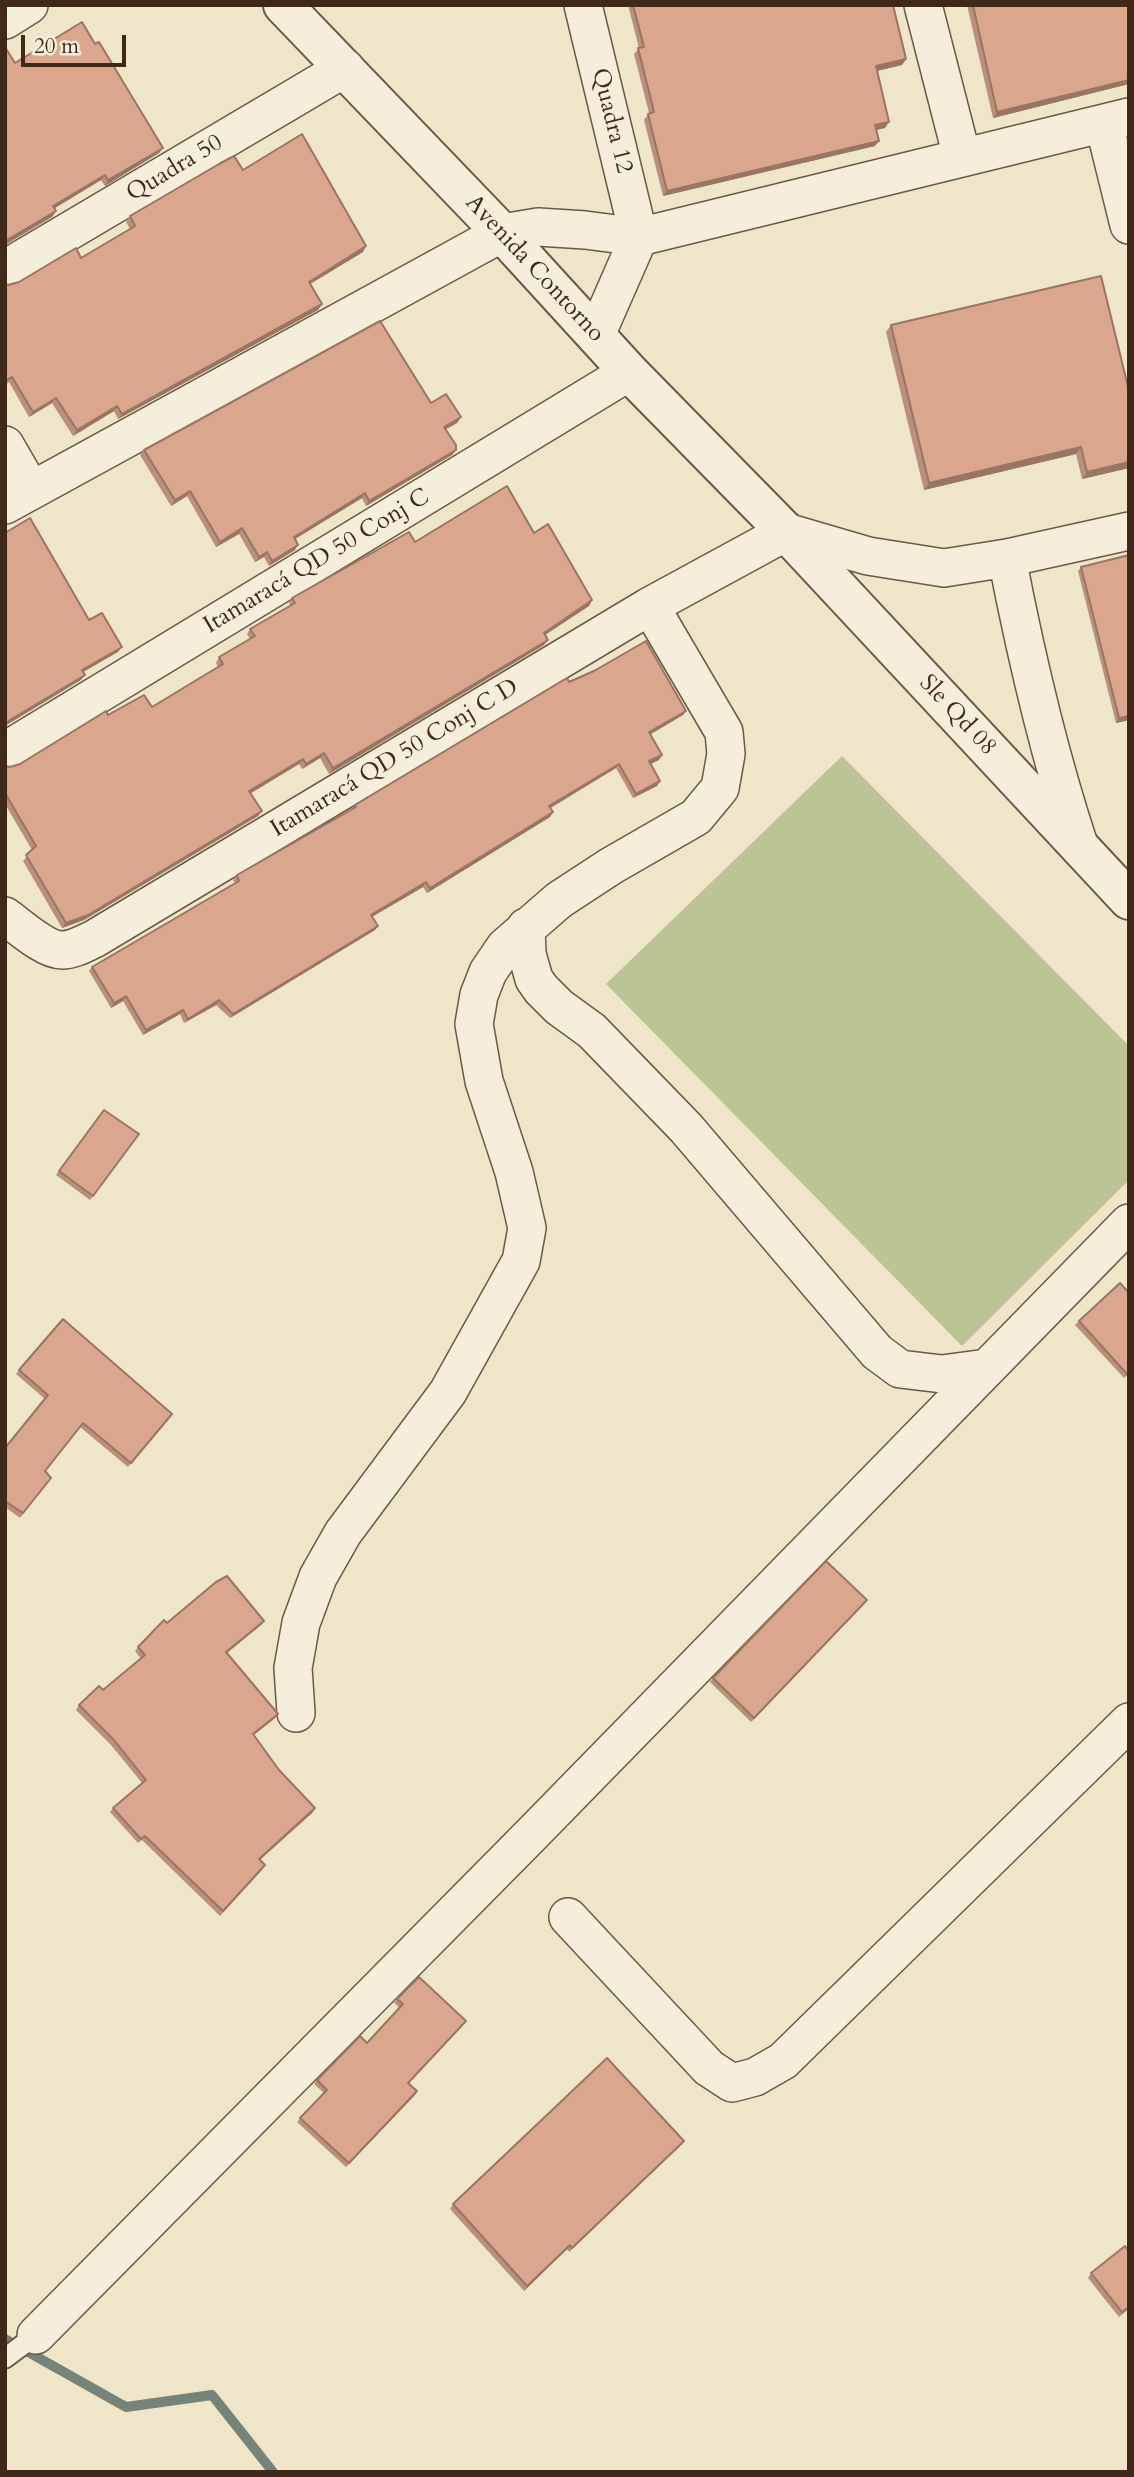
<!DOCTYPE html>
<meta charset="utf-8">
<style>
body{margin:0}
#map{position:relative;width:1134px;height:2477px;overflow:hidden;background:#efe5c8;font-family:Cardo,serif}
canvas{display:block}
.frame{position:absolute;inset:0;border:7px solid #41291a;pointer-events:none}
.scale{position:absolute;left:21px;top:35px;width:105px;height:32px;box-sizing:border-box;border:4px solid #41291a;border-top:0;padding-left:9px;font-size:21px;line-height:24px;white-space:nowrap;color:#41291a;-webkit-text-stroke:5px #f5eedb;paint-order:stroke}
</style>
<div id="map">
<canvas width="1134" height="2477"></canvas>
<div class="frame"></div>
<div class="scale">20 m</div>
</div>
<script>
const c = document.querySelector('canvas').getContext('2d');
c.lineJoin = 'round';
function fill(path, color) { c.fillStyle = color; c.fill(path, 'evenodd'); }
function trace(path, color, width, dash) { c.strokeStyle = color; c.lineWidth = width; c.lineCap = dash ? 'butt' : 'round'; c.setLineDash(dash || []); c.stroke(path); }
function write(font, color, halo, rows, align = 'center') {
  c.font = font + ' Cardo,serif'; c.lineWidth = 7; c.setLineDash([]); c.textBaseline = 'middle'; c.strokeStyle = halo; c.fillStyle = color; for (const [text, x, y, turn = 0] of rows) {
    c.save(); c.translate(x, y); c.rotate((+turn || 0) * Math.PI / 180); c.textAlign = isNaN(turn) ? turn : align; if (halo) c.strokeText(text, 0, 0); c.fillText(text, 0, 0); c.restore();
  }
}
const green = new Path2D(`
 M842,756L1129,1046V1180L962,1346L606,984Z`);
const stream = new Path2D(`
 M5,2339L126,2407L212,2395L273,2472`);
const service = new Path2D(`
 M5,2358L36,2335`);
const minor = new Path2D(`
 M583,5L639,237
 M923,5L962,157
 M5,20L29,5
 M1104,124L1129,225
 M5,269L345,68
 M596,335L639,237
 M5,445L31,490
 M5,505L502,233L538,227L585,230L639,237L1129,117
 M1007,558L1129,531
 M5,751L629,372
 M5,916C19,926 45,950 62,950C73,950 83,944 94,939L650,606L786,532L868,556L944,568L1007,558C1026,656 1048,752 1080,848
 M526,927L527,954L534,979L541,989L559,1007L592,1031L686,1128L877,1352L900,1369L942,1374L987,1368
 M296,1713L293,1668L301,1623L318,1577L343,1533L448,1392L521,1261L527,1228L514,1172L484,1081L474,1024L479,995L488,972L505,947L559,900L611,866L696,817L720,788L726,754L724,732L650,606
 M568,1917L709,2068L732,2083L755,2077L783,2061L1129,1722
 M36,2335L531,1835L1129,1223`);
const tertiary = new Path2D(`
 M283,5L502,233L629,372L786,532L1129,900`);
const wall = new Path2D(`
 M628,5H893L906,59L902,65L877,71L885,128L876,130L875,146L663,196L644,120L648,114L649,113L634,54L639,48Z
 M967,5H1129V84L993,118Z
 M95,44L163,148L159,153L105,186L101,180L55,208L56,211L52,217L15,63Z
 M243,170L363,252L310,284L322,304L318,310L118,419L114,411L73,436L52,403L29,417L9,382L5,385V284L8,285L19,282L81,258L130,229L126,222L130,216Z
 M891,325L1129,391V468L1082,479L1076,454L924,490L886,332Z
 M431,403L461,417L457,423L446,429L456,450L452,455L366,506L362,498L295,539V550L269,566L264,557L255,562L239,534L216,547L187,496L171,506L140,455L144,450Z
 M534,533L592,600L589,606L545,635L544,645L329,774L320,758L302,769L299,764L251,793L258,816L84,920L62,928L23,861L32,850L5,804V766L10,767L20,764L108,715L152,707L218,667L216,663L219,657L250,639L247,634L250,629L290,606L289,603L292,598L415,542Z
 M1129,555V720L1116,723L1078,571L1081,567Z
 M569,682L686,711L683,715L650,734L659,760L651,764L660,781L657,786L633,798L616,768L551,808L553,812L550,817L427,893L423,887L372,917L378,926L375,930L230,1018L216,1005L184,1023L180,1014L143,1035L123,1001L111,1008L89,971L92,967L235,883L233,880L237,875L351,809L355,805Z
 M104,1110L139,1134L90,1200L56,1175Z
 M1079,1321L1129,1374L1124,1378L1075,1325Z
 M19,1370L172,1414L128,1467L80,1427L46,1471L51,1478L20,1518L5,1507V1448L45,1399L16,1374Z
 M864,1604L751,1722L710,1682L713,1678Z
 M167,1623L261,1625L227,1653L275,1718L254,1735L279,1770L315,1808L312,1813L260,1860L262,1870L220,1916L142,1840L138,1843L110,1812L113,1808L142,1783L111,1745L76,1710L79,1705L103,1690L141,1659L135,1651L138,1647Z
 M397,1999L466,2021L409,2083L417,2091L414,2096L346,2167L297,2122L324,2093L314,2084L317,2080L367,2043L400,2008L394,2003Z
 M684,2141L681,2145L569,2252L567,2249L524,2291L450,2209L453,2204Z
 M1091,2273L1129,2309L1119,2317L1088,2278Z`);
const shadedWall = new Path2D(`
 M906,59L902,65L872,72L876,66Z
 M1129,80V84L993,118L997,112Z
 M889,122L885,128L871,131L875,125Z
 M879,141L875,146L663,196L667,191Z
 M163,148L159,153L105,186L108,180Z
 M105,175L101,180L50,211L53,206Z
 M56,211L52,217L5,245V241Z
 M366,246L363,252L305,287L309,282Z
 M322,304L318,310L118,419L122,414Z
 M56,398L52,403L29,417L33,412Z
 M117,406L114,411L73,436L77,430Z
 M461,417L457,423L441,432L444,427Z
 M1081,447L1076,454L924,490L929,483Z
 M456,450L452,455L366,506L369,501Z
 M1129,462V468L1082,479L1087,472Z
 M190,491L187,496L171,506L175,500Z
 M365,493L362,498L290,542L294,537Z
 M242,528L239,534L216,547L220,542Z
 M298,545L295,550L269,566L272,561Z
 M267,552L264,557L255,562L259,557Z
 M592,600L589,606L540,638L544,633Z
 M548,640L544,645L329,774L333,768Z
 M122,647L118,652L78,675L82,670Z
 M85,675L81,680L5,726V723Z
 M686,711L683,715L646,737L649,732Z
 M1129,716V720L1116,723L1119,718Z
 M324,753L320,758L302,769L306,764Z
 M662,755L659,760L646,766L649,761Z
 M303,759L299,764L246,796L249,791Z
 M619,764L616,768L546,810L549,806Z
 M660,781L657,786L633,798L636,794Z
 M262,811L258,816L84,920L62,928L66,923Z
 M553,812L550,817L427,893L430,888Z
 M426,882L423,887L368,919L371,915Z
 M378,926L375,930L230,1018L233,1014Z
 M126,996L123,1001L111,1008L114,1003Z
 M219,1000L216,1005L184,1023L188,1019Z
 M183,1010L180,1014L143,1035L146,1030Z
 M867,1600L864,1604L751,1722L754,1718Z
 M264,1621L261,1625L223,1656L226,1652Z
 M278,1714L275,1718L250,1738L253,1734Z
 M315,1808L312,1813L256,1863L259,1859Z
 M466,2021L463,2025L405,2087L408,2083Z
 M417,2091L414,2096L346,2167L349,2163Z
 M684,2141L681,2145L569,2252L572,2248Z
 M570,2245L567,2249L524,2291L527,2286Z`);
const building = new Path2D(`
 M633,5H893L906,59L876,66L889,122L875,125L879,141L667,191L648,114L654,112L638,48L644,47Z
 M973,5H1129V80L997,112Z
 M82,22L95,44L99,42L163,148L108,180L105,175L53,206L56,211L5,241V47L15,63Z
 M302,134L366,246L309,282L322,304L122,414L117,406L77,430L56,398L33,412L12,377L5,381V284L8,285L19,282L76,248L81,258L135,226L130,216L219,164L234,156L243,170Z
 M1101,276L1129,391V462L1087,472L1081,447L929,483L891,325Z
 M380,321L431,403L446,394L461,417L444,427L456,445V450L369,501L365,493L294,537L298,545L272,561L267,552L259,557L242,528L220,542L190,491L175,500L144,450Z
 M507,486L534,533L548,524L592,600L544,633L548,640L333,768L324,753L306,764L303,759L249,791L262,811L88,915L66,923L26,855L36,846L5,793V766L10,767L20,764L106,711L108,715L144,695L152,707L223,664L219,657L255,636L250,629L295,603L292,598L409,532L415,542Z
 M30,518L89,620L102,613L122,647L82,670L85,675L5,723V533Z
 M1129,555V716L1119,718L1081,567Z
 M646,641L686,711L649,732L662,755L649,761L660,781L636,794L619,764L549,806L553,812L430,888L426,882L371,915L378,926L233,1014L219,1000L188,1019L183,1010L146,1030L126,996L114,1003L92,967L239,881L237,875L356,807L355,805L567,678L569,682L594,671Z
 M104,1110L139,1134L93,1196L59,1171Z
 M1120,1283L1129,1293V1372L1127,1374L1079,1321Z
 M63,1319L172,1414L131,1463L83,1423L45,1471L51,1478L23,1513L5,1501V1448L48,1395L19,1370Z
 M826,1561L867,1600L754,1718L713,1678Z
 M227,1576L264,1621L226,1652L278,1714L253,1734L279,1770L315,1808L259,1859L265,1865L223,1911L145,1836L141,1839L113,1808L146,1780L114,1740L79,1705L99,1686L103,1690L145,1655L138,1647L164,1620L167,1623L216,1582Z
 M419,1977L466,2021L408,2083L417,2091L349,2163L300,2118L327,2090L317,2080L360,2036L367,2043L403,2004L397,1999Z
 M607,2058L684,2141L572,2248L570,2245L527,2286L453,2204Z
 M1125,2246L1129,2252V2307L1122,2312L1091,2273Z`);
const streetNames = [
 ["Quadra 12",611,121,76],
 ["Quadra 50",175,169,-31],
 ["Avenida Contorno",534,269,47],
 ["Itamaracá QD 50 Conj C",317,562,-31],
 ["Sle Qd 08",957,716,47],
 ["Itamaracá QD 50 Conj C D",395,759,-31]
];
fill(green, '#bcc394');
trace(stream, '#768378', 10);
trace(service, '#6c5846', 23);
trace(minor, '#6c5846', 40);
trace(tertiary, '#6c5846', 42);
trace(service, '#f5eedb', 19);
trace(minor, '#f5eedb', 37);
trace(tertiary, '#f5eedb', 38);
fill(wall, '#bb907a');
fill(shadedWall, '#997563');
fill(building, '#daa78e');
trace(building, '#997563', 2);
write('24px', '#41291a', '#f5eedb', streetNames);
</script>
